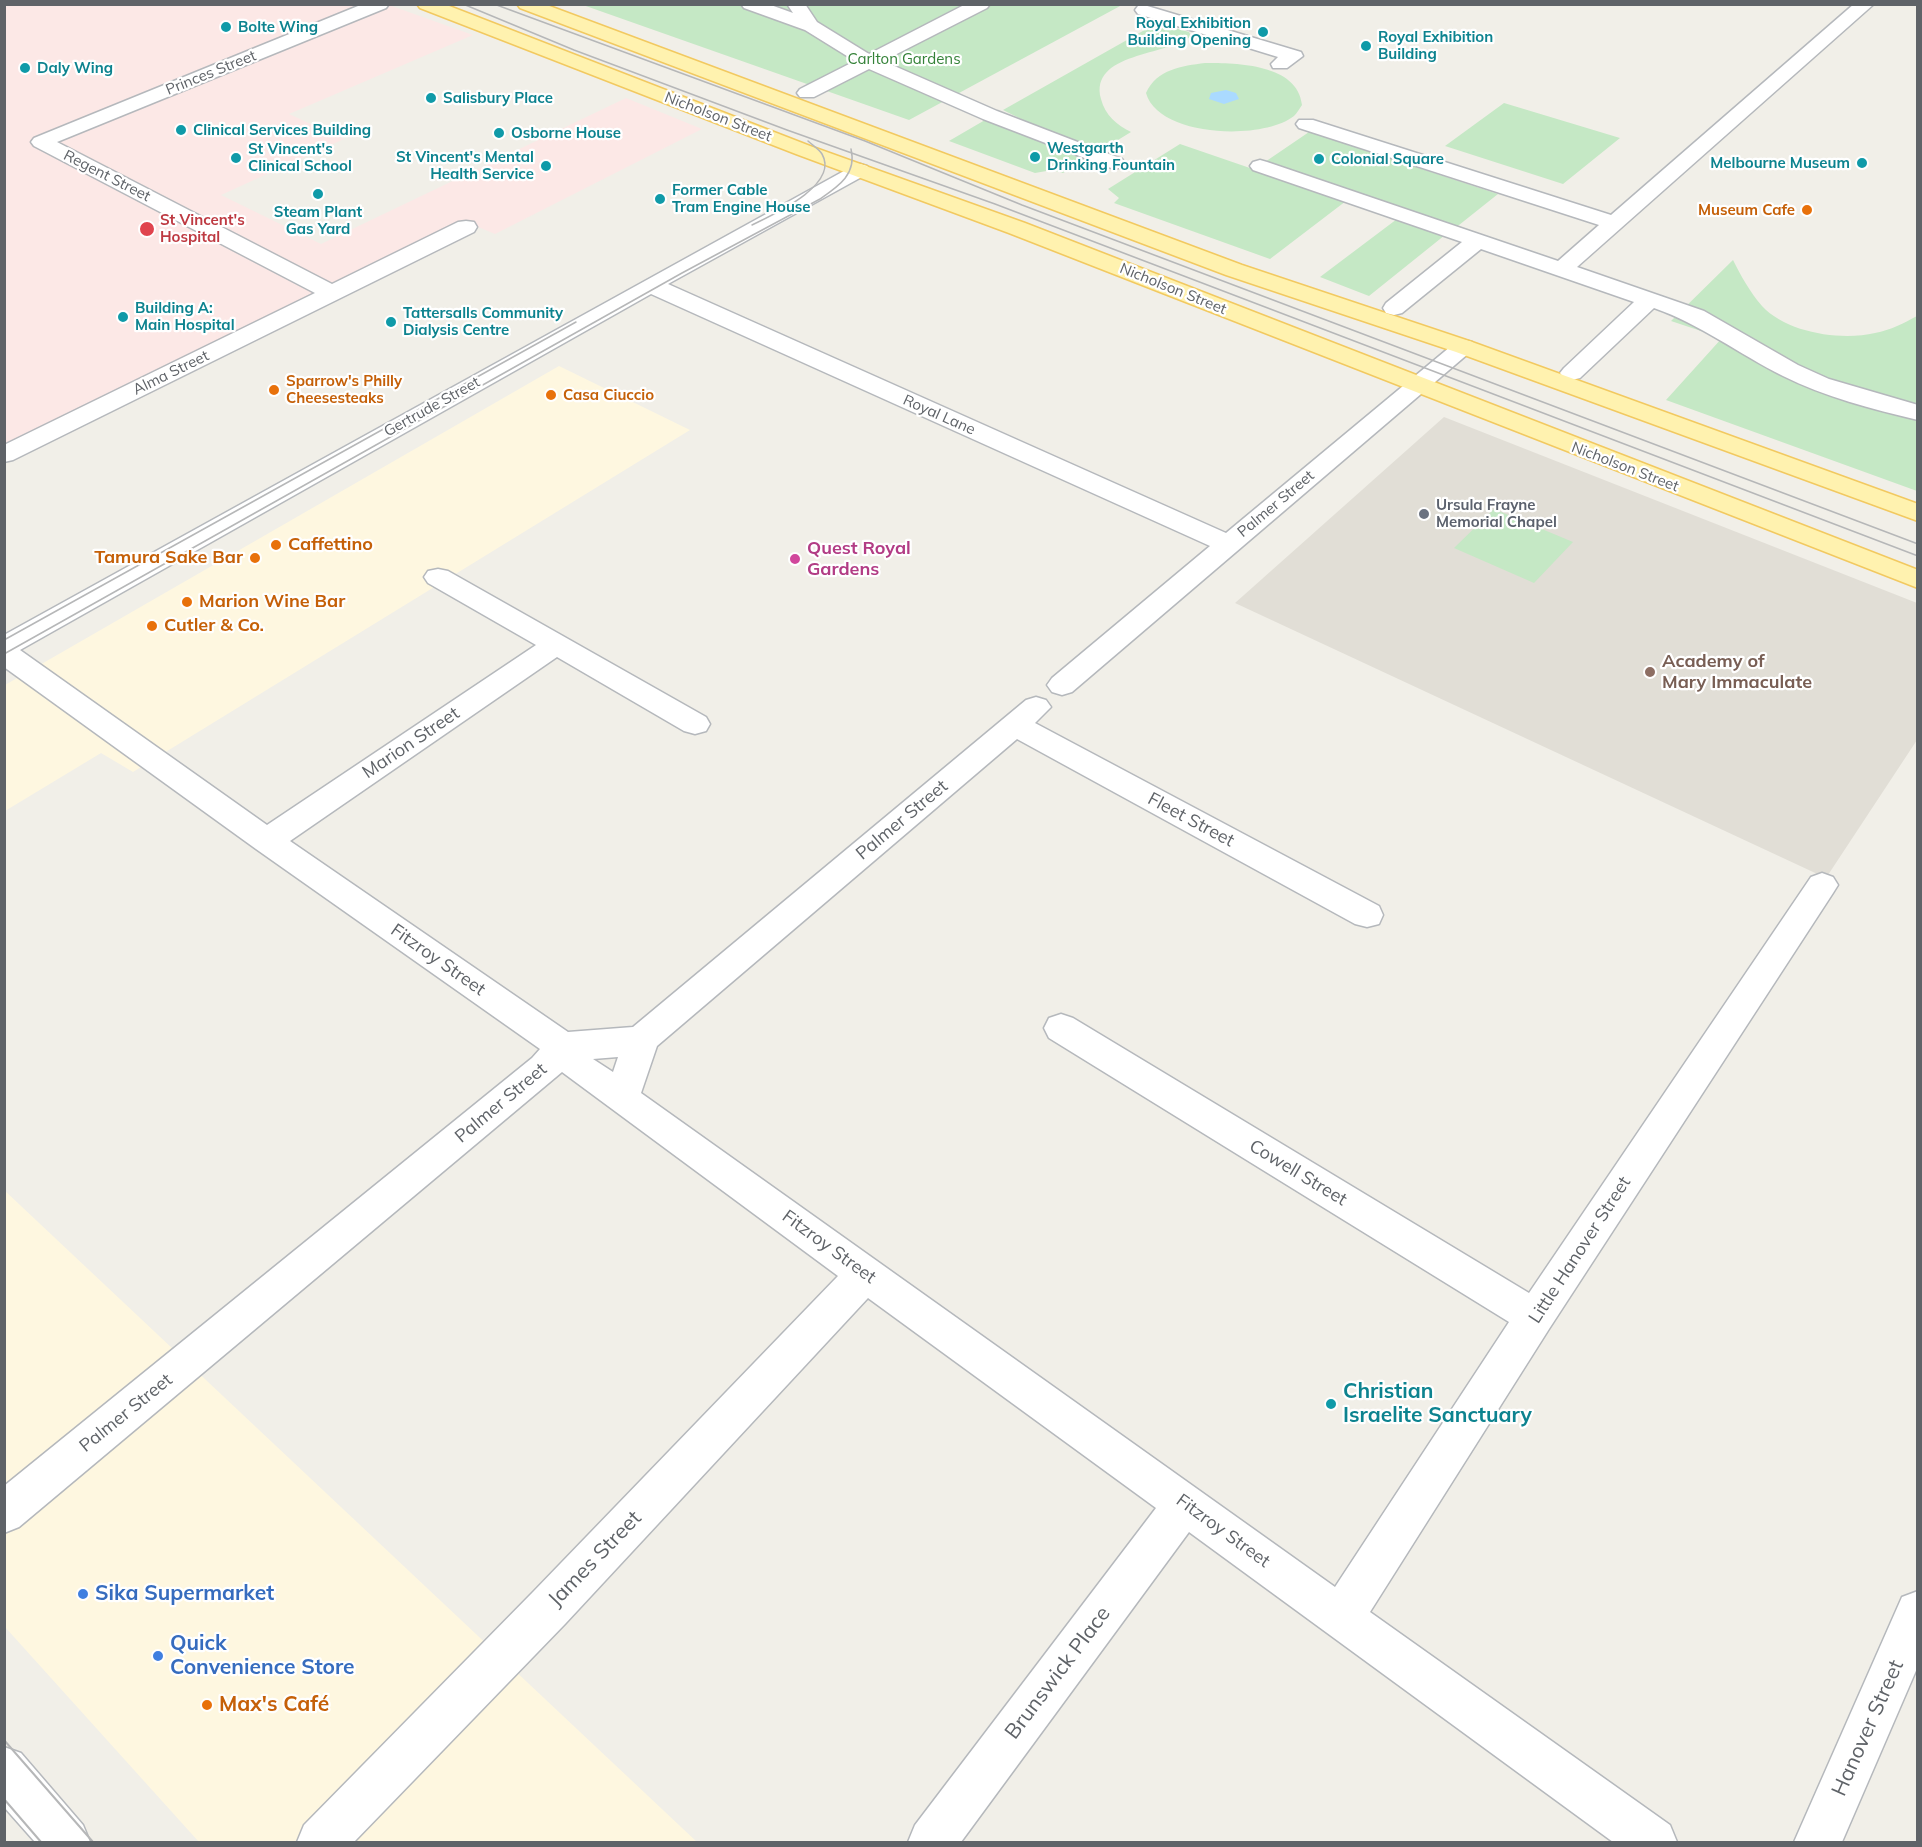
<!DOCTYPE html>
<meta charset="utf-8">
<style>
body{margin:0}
#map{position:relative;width:1922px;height:1847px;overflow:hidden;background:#f1efe8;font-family:Mulish,sans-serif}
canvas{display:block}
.frame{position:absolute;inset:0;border:6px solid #5f6368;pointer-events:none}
</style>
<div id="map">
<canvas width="1922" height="1847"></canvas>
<div class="frame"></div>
</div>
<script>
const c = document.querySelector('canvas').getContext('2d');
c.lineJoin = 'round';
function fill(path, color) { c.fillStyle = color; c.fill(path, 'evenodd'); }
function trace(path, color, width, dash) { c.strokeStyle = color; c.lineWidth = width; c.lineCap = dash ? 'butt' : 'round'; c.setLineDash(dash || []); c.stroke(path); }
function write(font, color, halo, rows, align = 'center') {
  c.font = font + ' Mulish,sans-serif'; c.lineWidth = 4.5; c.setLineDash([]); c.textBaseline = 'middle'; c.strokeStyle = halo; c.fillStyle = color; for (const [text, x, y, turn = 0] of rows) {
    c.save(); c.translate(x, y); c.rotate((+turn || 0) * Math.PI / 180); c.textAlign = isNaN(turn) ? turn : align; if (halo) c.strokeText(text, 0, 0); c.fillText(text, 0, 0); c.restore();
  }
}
const commercial = new Path2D(`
 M559,366L690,430L133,772L101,753L5,811V685Z
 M4,1190L697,1842H199L5,1627Z`);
const education = new Path2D(`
 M1444,417L1917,603V740L1826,878L1235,603Z`);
const medical = new Path2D(`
 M5,5H389L473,35L289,114L344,139L221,195L321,244L626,98L702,129L495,234L471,224L5,452Z`);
const green = new Path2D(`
 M583,5H1122L909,120Z
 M1157,23L1189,32L1191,36C1168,56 1089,52 1101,99C1105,115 1117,125 1131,132L1100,151L1035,126L1003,110Z
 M1205,63C1237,63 1298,64 1302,105C1300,108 1297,113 1294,116C1262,141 1158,137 1146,93C1157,69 1182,66 1205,63Z
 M1504,103L1620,138L1563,184L1445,146Z
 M985,120L1086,160L1063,173L1052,170L1035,173L949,141Z
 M1309,132L1498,194L1454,229L1262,164Z
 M1180,144L1346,201L1270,259L1114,203L1119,198L1108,189Z
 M1397,219L1445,235L1369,296L1320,277Z
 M1733,260C1741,276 1750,292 1762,306C1787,333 1841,341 1875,333C1891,330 1904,323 1917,316V491L1666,400L1722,338L1671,321Z
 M1494,509L1573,542L1534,583L1454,548Z`);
const water = new Path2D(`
 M1226,90L1236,93L1239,99L1224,104L1209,99L1211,93Z`);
const minor = new Path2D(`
 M363,4H389L386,8L57,142L332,284L458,222L466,221L474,222L477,227L474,232L13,460L4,462V445L315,293L34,146L31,142L34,138Z
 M741,4H768L793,13L787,4H805L817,22L869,54L966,4H990L987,8L883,61L997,111L1122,159L1125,163L1122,167L1115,169L1108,167L983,119L869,69L814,97H800L797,93L800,89L855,61L805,30L744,8Z
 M1854,4H1874L1577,267L1704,311L1798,365L1829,379L1918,405V420C1872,409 1825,397 1783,376C1739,354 1700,324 1654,308L1580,378L1572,380L1564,378L1560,373L1564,368L1634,302L1481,249L1402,313L1394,315L1386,313L1383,308L1386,303L1462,242L1253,170L1250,166L1253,162L1260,160L1267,162L1558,261L1599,225L1299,128L1296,124L1299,120H1313L1611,215Z
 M1144,5L1301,52L1303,56L1287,68H1273L1271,64L1278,57L1138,14L1135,10L1138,6Z
 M860,164L867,166L870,170L867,174L668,284L1226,533L1456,342L1464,340L1472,342L1476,347L1072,692L1062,695L1052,692L1047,685L1052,678L1210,546L651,294L20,650L267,825L536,645L428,583L424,577L428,571L438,569L448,571L706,717L710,724L706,731L695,734L684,731L557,657L290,841L568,1032L633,1027L1026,700L1036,697L1046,700L1051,707L1035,723L1379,906L1383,915L1379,924L1367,927L1355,924L1017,739L657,1046L641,1093L1335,1587L1509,1322L1049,1038L1044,1028L1049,1018L1061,1014L1073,1018L1529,1293L1811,877L1822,873L1833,877L1838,885L1833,893L1549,1329L1370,1612L1670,1825L1677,1842H1613L1189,1532L961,1842H908L915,1825L1156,1508L868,1298L565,1624L354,1842H297L304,1825L533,1592L838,1276L562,1072L19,1527L4,1533V1486L532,1058L540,1049L256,849L4,667V635L853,166ZM618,1057L613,1072L593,1059Z
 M1918,1591V1666L1842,1842H1794L1902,1597Z
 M4,1747L21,1753L83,1825L90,1842H35L4,1807Z`);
const major = new Path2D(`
 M417,4H444L810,146L1025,223L1918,570V588L1009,233L796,154L420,8Z
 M517,4H544L1242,265L1472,342L1918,504V521L1456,352L1226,275L520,8Z`);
const tramFar1 = new Path2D(`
 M463,4L574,50L787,130L995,204L1918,556
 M494,4L865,141L1022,205L1918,544
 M752,225C772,215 840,185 822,154C819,149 812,145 808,141
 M4,640L576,322
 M4,654L682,273L820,199C839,186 857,174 851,149`);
const tram = new Path2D(`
 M4,1740L93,1842
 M4,1799L41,1842`);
const markers = [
 [226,27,6,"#0f9aa8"],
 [1263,32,6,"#0f9aa8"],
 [1366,46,6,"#0f9aa8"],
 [25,68,6,"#0f9aa8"],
 [431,98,6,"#0f9aa8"],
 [181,130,6,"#0f9aa8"],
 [499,133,6,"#0f9aa8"],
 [1035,157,6,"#0f9aa8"],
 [236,158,6,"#0f9aa8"],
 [1319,159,6,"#0f9aa8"],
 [1862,163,6,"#0f9aa8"],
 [546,166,6,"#0f9aa8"],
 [318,194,6,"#0f9aa8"],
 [660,199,6,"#0f9aa8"],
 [1807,210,6,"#e8710a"],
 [147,229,8,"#e0444e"],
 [123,317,6,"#0f9aa8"],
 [391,322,6,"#0f9aa8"],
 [274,390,6,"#e8710a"],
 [551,395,6,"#e8710a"],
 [1424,514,6,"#6b7280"],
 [276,545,6,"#e8710a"],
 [255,558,6,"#e8710a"],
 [795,559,6,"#d1479c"],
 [187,602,6,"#e8710a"],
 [152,626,6,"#e8710a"],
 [1650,672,6,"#8d6e63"],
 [1331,1404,6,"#0f9aa8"],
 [83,1594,6,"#3f7fe0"],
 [158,1656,6,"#3f7fe0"],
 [207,1705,6,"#e8710a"]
];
const farCulturenames = [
 ["Royal Exhibition",1251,23,"right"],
 ["Building Opening",1251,40,"right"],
 ["Bolte Wing",238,27],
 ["Royal Exhibition",1378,37],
 ["Building",1378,54],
 ["Daly Wing",37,68],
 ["Salisbury Place",443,98],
 ["Clinical Services Building",193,130],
 ["Osborne House",511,133],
 ["Westgarth",1047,148],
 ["Drinking Fountain",1047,165],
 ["St Vincent's",248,149],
 ["Clinical School",248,166],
 ["St Vincent's Mental",534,157,"right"],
 ["Health Service",534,174,"right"],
 ["Colonial Square",1331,159],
 ["Melbourne Museum",1850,163,"right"],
 ["Former Cable",672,190],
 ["Tram Engine House",672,207],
 ["Steam Plant",318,212,"center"],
 ["Gas Yard",318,229,"center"],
 ["Building A:",135,308],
 ["Main Hospital",135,325],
 ["Tattersalls Community",403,313],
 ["Dialysis Centre",403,330]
];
const farParknames = [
 ["Carlton Gardens",904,59]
];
const farStreetnames = [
 ["Princes Street",211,73,-22],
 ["Nicholson Street",718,117,21],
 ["Regent Street",107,176,27],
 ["Nicholson Street",1173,289,22],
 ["Alma Street",171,373,-26],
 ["Gertrude Street",432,407,-29],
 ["Royal Lane",939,415,24],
 ["Nicholson Street",1625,467,21],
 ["Palmer Street",1276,504,-40]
];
const farFoodnames = [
 ["Museum Cafe",1795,210,"right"],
 ["Sparrow's Philly",286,381],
 ["Cheesesteaks",286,398],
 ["Casa Ciuccio",563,395]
];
const farHealthnames = [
 ["St Vincent's",160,220],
 ["Hospital",160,237]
];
const farWorshipnames = [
 ["Ursula Frayne",1436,505],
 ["Memorial Chapel",1436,522]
];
const foodNames = [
 ["Caffettino",288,545],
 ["Tamura Sake Bar",243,558,"right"],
 ["Marion Wine Bar",199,602],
 ["Cutler & Co.",164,626]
];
const hotelNames = [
 ["Quest Royal",807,549],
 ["Gardens",807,570]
];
const educationNames = [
 ["Academy of",1662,662],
 ["Mary Immaculate",1662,683]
];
const streetNames = [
 ["Marion Street",411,743,-34],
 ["Palmer Street",902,820,-40],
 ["Fleet Street",1191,820,28],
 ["Fitzroy Street",438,960,35],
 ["Palmer Street",501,1103,-40],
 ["Cowell Street",1298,1173,31],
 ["Fitzroy Street",829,1247,36],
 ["Little Hanover Street",1580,1250,-57],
 ["Palmer Street",126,1413,-39],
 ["Fitzroy Street",1223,1531,36]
];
const nearCulturenames = [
 ["Christian",1343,1392],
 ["Israelite Sanctuary",1343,1416]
];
const nearStreetnames = [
 ["James Street",595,1559,-46],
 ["Brunswick Place",1058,1673,-53],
 ["Hanover Street",1868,1728,-66]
];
const nearShopnames = [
 ["Sika Supermarket",95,1594],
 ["Quick",170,1644],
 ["Convenience Store",170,1668]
];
const nearFoodnames = [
 ["Max's Café",219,1705]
];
fill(commercial, '#fef7e0');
fill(education, '#e1ded6');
fill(medical, '#fce8e6');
fill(green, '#c5e8c5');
fill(water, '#aadaff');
trace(minor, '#b5b8bc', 3);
trace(major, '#f2c960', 3);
fill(minor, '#fff');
fill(major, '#fff2af');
trace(tramFar1, '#b6b7b8', 1.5);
trace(tram, '#b6b7b8', 2);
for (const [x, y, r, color] of markers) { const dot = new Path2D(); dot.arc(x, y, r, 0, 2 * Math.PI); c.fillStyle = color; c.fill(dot); trace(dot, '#fff', 2); }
write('bold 15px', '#0d838f', '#fff', farCulturenames, 'left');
write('15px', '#348238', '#fff', farParknames);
write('15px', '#5f6368', '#fff', farStreetnames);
write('bold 15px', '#c56008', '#fff', farFoodnames, 'left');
write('bold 15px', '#be3a42', '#fff', farHealthnames, 'left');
write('bold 15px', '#5b616d', '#fff', farWorshipnames, 'left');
write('bold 18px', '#c56008', '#fff', foodNames, 'left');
write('bold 18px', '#b23c85', '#fff', hotelNames, 'left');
write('bold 18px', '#785e54', '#fff', educationNames, 'left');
write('18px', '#5f6368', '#fff', streetNames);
write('bold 21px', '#0d838f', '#fff', nearCulturenames, 'left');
write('21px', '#5f6368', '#fff', nearStreetnames);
write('bold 21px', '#366cbe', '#fff', nearShopnames, 'left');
write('bold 21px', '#c56008', '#fff', nearFoodnames, 'left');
</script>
